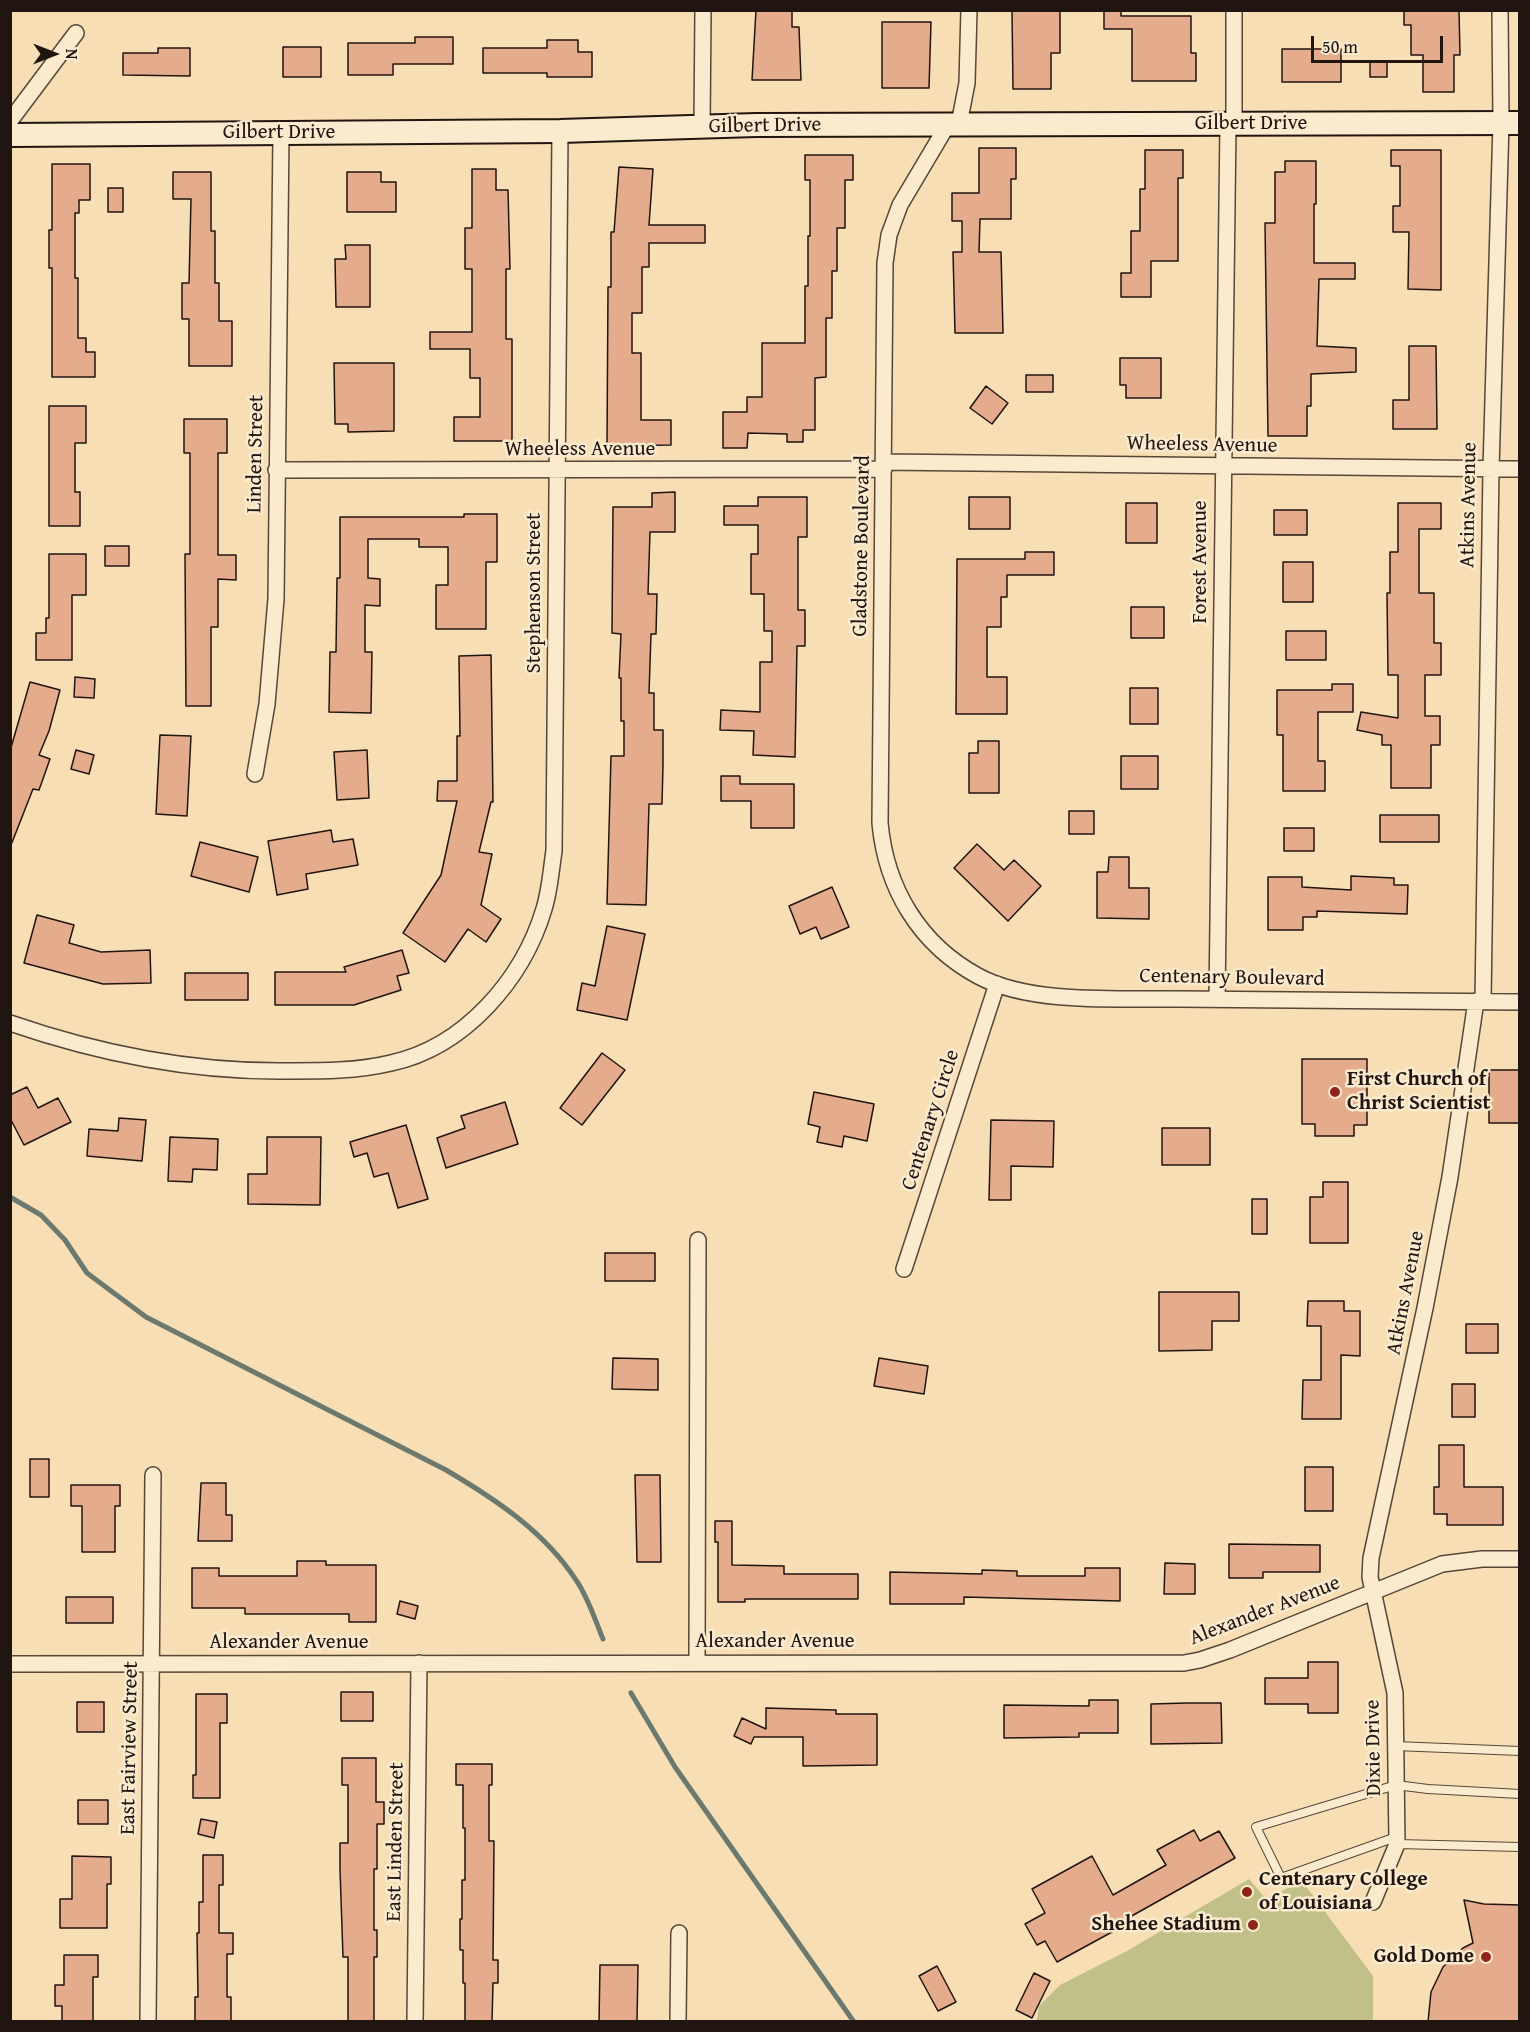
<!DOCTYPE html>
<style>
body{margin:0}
#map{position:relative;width:1530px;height:2032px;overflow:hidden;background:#f7deb4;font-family:"Gentium Book Plus",serif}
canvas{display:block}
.frame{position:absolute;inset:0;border:12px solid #201510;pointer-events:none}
.north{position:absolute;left:24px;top:24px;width:60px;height:60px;-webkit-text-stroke:4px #faeace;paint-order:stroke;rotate:90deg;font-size:16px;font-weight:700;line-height:24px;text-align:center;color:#201510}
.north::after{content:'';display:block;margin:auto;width:21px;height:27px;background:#201510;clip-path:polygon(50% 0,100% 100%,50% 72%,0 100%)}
.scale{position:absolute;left:1311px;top:36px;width:132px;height:27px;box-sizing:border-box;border:3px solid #201510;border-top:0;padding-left:8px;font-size:18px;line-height:21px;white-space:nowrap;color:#201510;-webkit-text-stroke:4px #faeace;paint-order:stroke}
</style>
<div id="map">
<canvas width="1530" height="2032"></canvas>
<div class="frame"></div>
<div class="north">N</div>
<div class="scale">50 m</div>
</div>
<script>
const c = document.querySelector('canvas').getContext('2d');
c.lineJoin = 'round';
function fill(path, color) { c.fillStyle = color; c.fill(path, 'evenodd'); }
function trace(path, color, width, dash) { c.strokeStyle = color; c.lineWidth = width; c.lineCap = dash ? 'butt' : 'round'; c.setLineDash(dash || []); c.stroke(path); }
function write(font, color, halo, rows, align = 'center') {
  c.font = font + ' "Gentium Book Plus",serif'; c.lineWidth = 5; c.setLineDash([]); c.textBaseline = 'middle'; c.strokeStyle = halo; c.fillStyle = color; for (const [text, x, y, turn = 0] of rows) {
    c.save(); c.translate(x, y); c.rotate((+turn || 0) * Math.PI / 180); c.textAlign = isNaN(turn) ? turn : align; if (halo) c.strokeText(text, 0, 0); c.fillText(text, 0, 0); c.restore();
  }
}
const green = new Path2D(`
 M1249,1879L1266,1899L1302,1881L1373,1976V2021H1037L1039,2006L1060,1985L1127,1951Z`);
const stream = new Path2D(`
 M10,1197L41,1215L65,1240L87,1273L146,1317L446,1470C495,1499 544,1531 576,1580C588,1597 595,1620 603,1639
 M631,1693L675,1767L854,2022`);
const building = new Path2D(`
 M756,10H792V27H799L801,80H752Z
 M1012,10H1060V53H1051V89H1013Z
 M1104,10H1121V16H1191V53H1196V81H1132V29H1104Z
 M1404,10H1459L1460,55H1454V92H1423V55H1411V25H1404Z
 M882,22H931L929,88H882Z
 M415,37H453V64H393V75H348V43H415Z
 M547,40H578V52H592V77H547V73H483V48H547Z
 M283,47H321V77H283Z
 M158,48H190V76L123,75V53H158Z
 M1282,49H1341V82H1282Z
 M1370,61H1387V77H1370Z
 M979,148H1016V179H1011V219H980L979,252H1001L1003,333H955L953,252H962V221H952V193H979Z
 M1145,150H1183V178H1178V261H1151V297H1121V273H1131V231H1140V189H1145Z
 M1391,150H1441V290L1408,289L1409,232H1393V206H1400V166H1391Z
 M805,155H853V180H845V228H837V271H832V318H826V377L815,378V430H803V442H787V434L748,433L747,448H723V412H747V397H762V343H805V286H808V236H810V180H805Z
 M1285,161H1316V204H1314V263H1355V279H1319L1317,346L1356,348V372L1311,374V406H1307V436H1268L1265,223H1275V172H1285Z
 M52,164H90V200H79V213H75V278H78V338H86V352H95V377H52V268H49V230H52Z
 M619,167L653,169L649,225H705V243H649V267H642V313H632V353H641V420H671V445L607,446L608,287H611V232H614Z
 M472,169H496V190H508L510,269H506V339H512V441H454V417H480V378H470V349H430V332H472V269H465V228H472Z
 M173,172H211V231H215V283H219V321H232V366H189V319H182V283H189L191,199H173Z
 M347,172H381V182H396V212H347Z
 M108,188H123V212H108Z
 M345,245H370V307H336L335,259H346Z
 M1409,346H1436L1437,429H1393V400H1409Z
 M1120,358H1161V398H1126V385H1120Z
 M334,363H394V431L348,432V424H335Z
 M1026,375H1053V392H1026Z
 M986,386L1008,403L992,424L970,408Z
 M49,406H86V443H75V492H80V526H49Z
 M184,419H227V453H218V555H236V580L218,579V627H211V706H186L185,554H190V453H184Z
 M675,492V532H650L648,594H657L656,634H651L649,693H654V730H663V765L662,804H649L646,905L607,904L611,756H624V721H621V678H619L621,634L612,633L613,507H652V493Z
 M758,497H807V537H798V610H805V646H797L795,757L753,755L754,731L720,730L721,710L760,712V662H772V631H764V594H751V554H758V525H724V506H758Z
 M969,497H1010V529H969Z
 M1126,503H1157V543H1126Z
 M1398,503H1441V529H1419V593H1434V643H1441V675H1425V716H1440V745H1431V788H1391V745H1382V735L1357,730L1361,712L1398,718V675H1388L1387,593H1390V552H1398Z
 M1274,510H1307V535H1274Z
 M464,514H497V562H486V629H436V585H448V547H419V539H368V578L380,579V606L365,605V652H372L371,713L329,712L330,652H336L337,578H340V517H464Z
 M105,546H129V566H105Z
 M1025,552H1054V575H1007V597H1001V627H987V677H1007V714H956L957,559H1025Z
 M49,554H86V595H72V660H36V633H46V618H49Z
 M1283,562H1313V602H1283Z
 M1131,607H1164V638H1131Z
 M1286,631H1326V660H1286Z
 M491,655L493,802H491L479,852L492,854L481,905L501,919L486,942L468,929L445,962L403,933L441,875L457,801H437L438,781H457V736H460L459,656Z
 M75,677L95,679L94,698L74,697Z
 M30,682L60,690L49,731L39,755L50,759L39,790L33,789L11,845L10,751Z
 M1332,684H1353V712H1318V761H1325V791H1283V735H1277V690H1332Z
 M1130,688H1158V724H1130Z
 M160,735L191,736L187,816L156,814Z
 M978,741H999V793H969V753H978Z
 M76,750L94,755L89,774L71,769Z
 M367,750L369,798L337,800L334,752Z
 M1121,756H1158V789H1121Z
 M721,776H740V784H794V828H751V801H721Z
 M1069,811H1094V834H1069Z
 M1380,815H1439V842H1380Z
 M1284,828H1314V851H1284Z
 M331,830L333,842L353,839L358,865L306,874L308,889L277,895L268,841Z
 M200,842L258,857L249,892L191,876Z
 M977,844L1004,870L1014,860L1041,886L1008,921L954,868Z
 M1109,857H1129V888H1149V919L1097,918V872H1108Z
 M1351,876L1394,878V885H1408L1407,914L1317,911V917H1303V930H1268V877H1302V887L1351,890Z
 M832,887L849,927L821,939L816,927L800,934L789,906Z
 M37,915L74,925L69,943L101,952L150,950L151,983L103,984L24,963Z
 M607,926L645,934L627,1020L577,1010L582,983L595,986Z
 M402,950L409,973L397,976L401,990L354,1005H275V972H346L344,967Z
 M185,973H248V1000H185Z
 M602,1053L625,1070L582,1125L560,1108Z
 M1302,1059H1367V1125H1354V1136H1315V1124H1302Z
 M1489,1070H1520V1123H1489Z
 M27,1087L38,1108L58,1098L71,1122L24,1145L10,1118V1095Z
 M814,1092L874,1104L867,1141L844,1136L842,1147L817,1142L820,1127L808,1124Z
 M505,1102L518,1144L446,1168L437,1138L465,1128L461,1116Z
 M119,1118L146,1120L142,1161L87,1156L89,1129L118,1131Z
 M991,1120L1054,1121L1053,1167L1011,1166V1200H989Z
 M406,1125L428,1199L398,1208L388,1173L374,1177L367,1153L354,1157L350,1142Z
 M1162,1128H1210V1165H1162Z
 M170,1137L218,1139L217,1170L193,1169L192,1182L168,1181Z
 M267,1137H321L320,1205L248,1204V1174H267Z
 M1323,1182H1348V1243H1310V1197H1323Z
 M1252,1199H1267V1234H1252Z
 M605,1253H655V1281H605Z
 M1159,1292H1239V1321H1212V1350L1159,1351Z
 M1308,1301H1344V1311H1360V1356L1341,1355V1419H1302L1303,1380H1321V1326H1307Z
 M1466,1324H1498V1353H1466Z
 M613,1358L658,1359V1390L612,1389Z
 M879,1358L928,1366L924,1394L874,1386Z
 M1452,1384H1475V1417H1452Z
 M1439,1445H1464V1487H1503V1525H1447V1514H1434V1487H1439Z
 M30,1459H49V1497H30Z
 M1305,1467H1333V1511H1305Z
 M635,1475H660L661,1562H637Z
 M201,1483H226V1515H232V1541H198Z
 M71,1485H120V1506H115V1552H82V1506H71Z
 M715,1521H732V1565L784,1566V1574H858V1599H745V1602H718V1542H715Z
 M1229,1544L1320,1545V1572H1263V1578H1229Z
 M297,1561H326V1565H376V1622H349V1614H245V1608H192V1568H219V1576H297Z
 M1165,1563L1195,1564V1594H1164Z
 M1085,1568H1120V1601L964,1597V1604H890V1572L982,1574V1570L1017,1571V1576H1085Z
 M66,1597H113V1623H66Z
 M400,1601L418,1606L415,1619L397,1614Z
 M1308,1662H1338V1713H1308V1704H1265V1678H1308Z
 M341,1692H373V1721H341Z
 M196,1694H227V1723H220V1798H193V1775H196Z
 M1089,1700H1118V1733H1079V1737L1004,1738V1705L1089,1706Z
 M77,1702H104V1732H77Z
 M1187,1703H1221L1222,1743L1151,1744V1704Z
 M766,1708L836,1710V1714H877V1765L803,1766V1737H754L751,1744L734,1736L742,1718L766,1729Z
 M342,1758H376V1802H384V1824H377V1869H374V1930H377V1957H374V2022H348V1957H343L340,1869V1843H348V1785H342Z
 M456,1764H492V1785H489V1841H494L493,1960H498V1983H493L492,2022H465V1983H463V1950H460V1919H462V1880H465V1828H463V1785H456Z
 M78,1800H108V1824H78Z
 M201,1819L217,1822L214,1838L198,1834Z
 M1194,1830L1200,1841L1219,1831L1235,1858L1121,1922L1123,1926L1057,1962L1045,1941L1037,1945L1025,1924L1045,1913L1032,1889L1092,1856L1113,1895L1166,1865L1157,1850Z
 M203,1855H223V1885H219V1933H233V1954H227V1997H231V2021H195V1997H198L197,1933H199V1902H203Z
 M72,1856L111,1857V1884H107V1928H60V1899H72Z
 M1464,1900L1484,1904L1520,1905V2022H1428L1431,1992L1443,1967L1463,1948L1473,1943Z
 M64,1955H98V1977H93V2022H62V2006H55V1985H64Z
 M600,1965H638L637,2022H599Z
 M937,1966L956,2002L938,2011L919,1976Z
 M1034,1973L1050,1981L1032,2018L1016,2010Z`);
const lane = new Path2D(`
 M1395,1746L1520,1751
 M1396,1837L1281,1878L1256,1827L1396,1785L1428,1789L1520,1794
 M1397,1844L1520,1847`);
const street = new Path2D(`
 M1234,10V124
 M10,121L76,33
 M948,124L900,205L889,235L885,263L880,823C886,888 919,944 978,976C1031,1005 1120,998 1179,999C1293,1001 1406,1000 1520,1002
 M959,124L967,83L969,10
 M702,127L703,10
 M884,462L1520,469
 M276,470L884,469
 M255,774L267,704L276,599L281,133
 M1217,999L1228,125
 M1483,1001L1491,469L1501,123L1500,10
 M10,1023C97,1053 186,1071 278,1071C316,1071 353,1072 391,1063C465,1047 523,979 544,909C550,890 551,870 554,851L560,131
 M904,1269L997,984
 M697,1663L698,1240
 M10,1664L1184,1663L1200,1660L1230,1650L1442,1564L1482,1559H1520
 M1373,1902L1397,1844L1395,1693L1370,1577L1371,1558L1425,1308L1450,1177L1476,1001
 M148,2022L153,1475
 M415,2022L419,1663
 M678,2022L679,1933`);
const secondary = new Path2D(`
 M10,135L560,131L756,125L1520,123`);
const markers = [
 [1335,1092,6,"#8f2418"],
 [1247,1892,6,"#8f2418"],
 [1253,1925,6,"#8f2418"],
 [1486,1957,6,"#8f2418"]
];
const streetNames = [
 ["Gilbert Drive",1251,124],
 ["Gilbert Drive",765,126,-1],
 ["Gilbert Drive",279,133],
 ["Wheeless Avenue",1202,445,1],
 ["Wheeless Avenue",580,450],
 ["Linden Street",256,454,-89],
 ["Atkins Avenue",1469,505,-89],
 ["Gladstone Boulevard",862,546,-89],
 ["Forest Avenue",1201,562,-90],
 ["Stephenson Street",535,593,-90],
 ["Centenary Boulevard",1232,978,1],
 ["Centenary Circle",931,1120,-72],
 ["Atkins Avenue",1406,1293,-79],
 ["Alexander Avenue",1265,1611,-21],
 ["Alexander Avenue",775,1642],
 ["Alexander Avenue",289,1643],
 ["East Fairview Street",130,1748,-89],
 ["Dixie Drive",1374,1748,-91],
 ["East Linden Street",396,1842,-89]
];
const poiNames = [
 ["First Church of",1347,1080],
 ["Christ Scientist",1347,1104],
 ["Centenary College",1259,1880],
 ["of Louisiana",1259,1904],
 ["Shehee Stadium",1241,1925,"right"],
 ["Gold Dome",1474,1957,"right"]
];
fill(green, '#c2c089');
trace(stream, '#6b796e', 5);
fill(building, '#e5ab8d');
trace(building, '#201510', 1.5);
trace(lane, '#564739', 10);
trace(street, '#564739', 18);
trace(secondary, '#201510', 26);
trace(lane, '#faeace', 8);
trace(street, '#faeace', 15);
trace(secondary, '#faeace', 22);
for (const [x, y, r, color] of markers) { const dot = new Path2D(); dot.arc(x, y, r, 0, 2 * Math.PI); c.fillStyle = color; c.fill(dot); trace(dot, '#faeace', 2); }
write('21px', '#201510', '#faeace', streetNames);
write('bold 21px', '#201510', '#faeace', poiNames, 'left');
</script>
